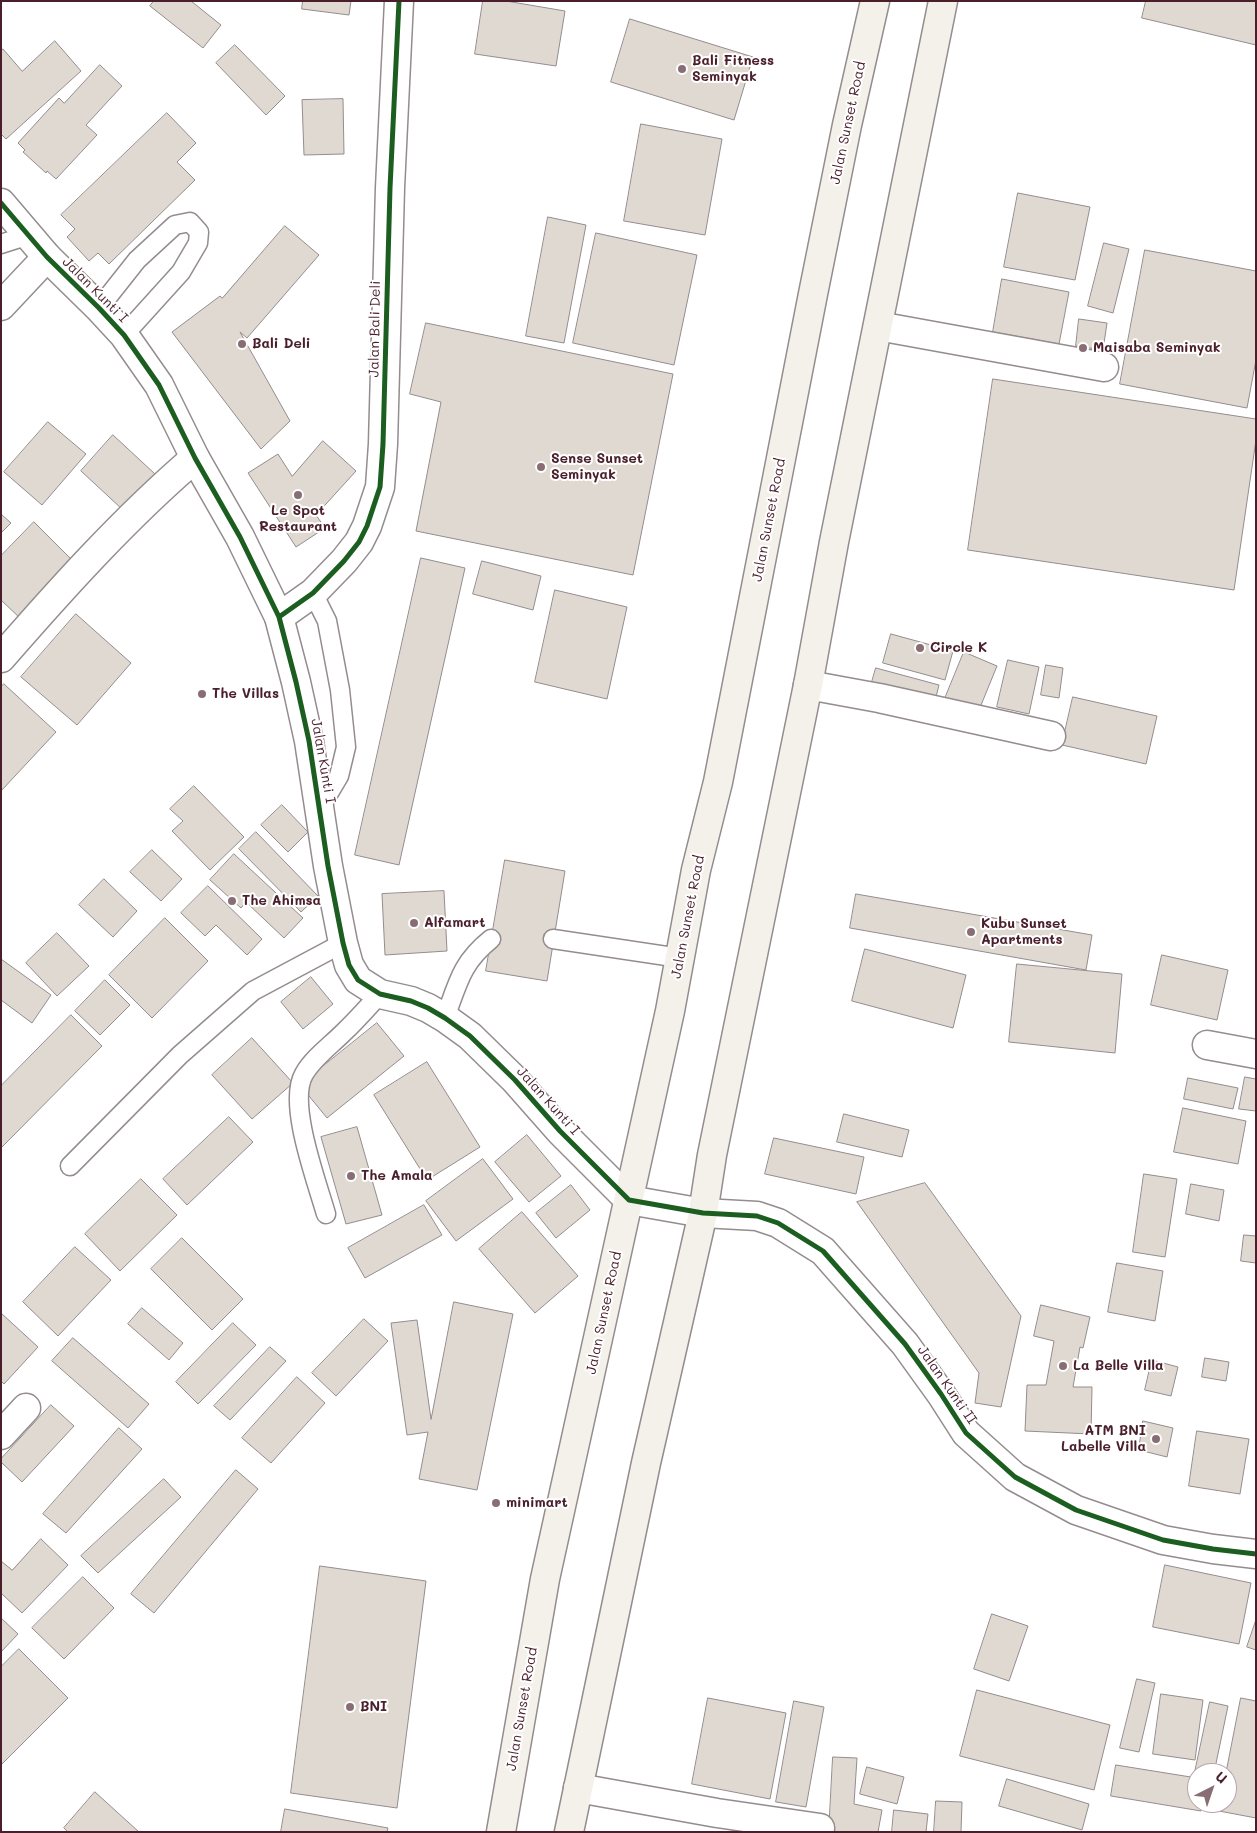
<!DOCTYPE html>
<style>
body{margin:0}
#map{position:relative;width:1257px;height:1833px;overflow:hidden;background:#fff;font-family:Mali,sans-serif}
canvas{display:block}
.frame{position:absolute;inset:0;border:2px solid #4a1f2b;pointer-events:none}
.north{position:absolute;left:1187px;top:1763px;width:50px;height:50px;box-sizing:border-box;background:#fff;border:1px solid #b7a5aa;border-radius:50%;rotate:41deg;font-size:14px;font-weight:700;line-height:20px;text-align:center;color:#4a1f2b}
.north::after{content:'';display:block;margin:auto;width:18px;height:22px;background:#896d75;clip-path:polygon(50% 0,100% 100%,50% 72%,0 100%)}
</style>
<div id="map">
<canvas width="1257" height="1833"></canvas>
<div class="frame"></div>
<div class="north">U</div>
</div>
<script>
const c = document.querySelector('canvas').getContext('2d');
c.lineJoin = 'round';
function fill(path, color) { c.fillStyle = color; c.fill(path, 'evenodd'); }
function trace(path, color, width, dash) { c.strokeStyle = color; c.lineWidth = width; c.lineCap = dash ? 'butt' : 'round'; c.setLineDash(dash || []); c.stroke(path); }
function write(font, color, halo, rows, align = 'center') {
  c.font = font + ' Mali,sans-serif'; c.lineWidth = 4; c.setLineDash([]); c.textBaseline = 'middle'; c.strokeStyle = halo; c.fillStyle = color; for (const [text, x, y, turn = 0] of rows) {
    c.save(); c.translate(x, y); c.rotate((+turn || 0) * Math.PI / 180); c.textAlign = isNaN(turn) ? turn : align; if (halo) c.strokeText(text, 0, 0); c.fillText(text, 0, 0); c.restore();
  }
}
const building = new Path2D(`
 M154,1H191L221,25L203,48L150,6Z
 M303,1H351L349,15L302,9Z
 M483,1H506L565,11L556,66L475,54Z
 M1146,1H1256V45L1142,18Z
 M630,19L753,57L734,120L611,82Z
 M55,41L81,71L6,139L1,134V50L3,49L22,71Z
 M235,45L285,96L266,115L216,63Z
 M100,65L122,86L86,125L97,135L56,179L47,171L46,173L23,152L25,150L18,143L59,98L64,103Z
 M343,99L344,154L304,155L302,100Z
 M167,113L196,143L177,162L195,180L109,264L98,253L89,261L67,237L75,229L61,215Z
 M641,124L722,139L705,235L624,221Z
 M1018,193L1090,207L1075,280L1004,267Z
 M548,217L586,225L564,343L526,336Z
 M285,226L319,255L247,338L240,332L290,421L261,449L172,332L220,296L222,298Z
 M596,233L697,255L674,365L573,343Z
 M1104,243L1129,249L1113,313L1088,306Z
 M1145,250L1256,271V360L1247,408L1120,384Z
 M1002,279L1069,292L1059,344L993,332Z
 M1079,319L1107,323L1103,350L1076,346Z
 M426,323L673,374L633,575L416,531L441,402L410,394Z
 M993,379L1256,419V440L1234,590L968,550Z
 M48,422L86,454L42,505L4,472Z
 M113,435L155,474L123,510L81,471Z
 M323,441L356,471L316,515L325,528L296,547L248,473L278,454L292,476Z
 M1,514L11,523L1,533Z
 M34,522L76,564L22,620L1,600V556Z
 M421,558L465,568L399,865L355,855Z
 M482,561L541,576L533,610L473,594Z
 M555,590L627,607L607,699L535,682Z
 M76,614L131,663L77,725L21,677Z
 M891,634L953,651L945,680L883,663Z
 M964,652L997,666L977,715L944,701Z
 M1008,660L1039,667L1029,714L997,707Z
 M1046,665L1063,668L1059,698L1041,695Z
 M876,668L939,685L934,705L870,689Z
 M4,684L56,732L1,791V687Z
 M1073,697L1157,716L1146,764L1062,745Z
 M194,786L244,837L210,870L172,831L183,821L170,809Z
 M282,805L308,832L288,852L261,825Z
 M256,832L318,896L301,912L239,849Z
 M152,850L182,879L161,901L130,872Z
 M234,854L303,918L284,938L246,902L241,908L210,880Z
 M505,860L565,871L547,981L486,971Z
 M104,879L137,911L113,937L79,905Z
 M208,886L262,939L247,955L216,925L205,936L181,913Z
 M444,891L447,951L385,955L382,894Z
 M856,894L1092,935L1086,970L850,928Z
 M165,918L208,961L152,1018L109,975Z
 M57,933L89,966L57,996L26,963Z
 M865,949L966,975L953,1028L852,1001Z
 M1162,955L1228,970L1217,1020L1151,1005Z
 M1,959L51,995L32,1023L1,1000Z
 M1017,964L1122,974L1115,1053L1009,1042Z
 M311,977L333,1004L303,1029L281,1002Z
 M105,980L130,1005L100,1035L75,1011Z
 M71,1015L102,1046L1,1148V1086Z
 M377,1023L404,1056L327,1118L300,1085Z
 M252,1038L293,1083L252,1119L212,1075Z
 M427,1062L480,1147L427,1180L374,1095Z
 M1245,1077L1256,1079V1111L1239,1109Z
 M1188,1078L1238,1088L1233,1109L1184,1099Z
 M1183,1108L1246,1121L1238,1164L1174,1152Z
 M844,1114L909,1130L902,1157L837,1142Z
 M229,1117L253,1142L187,1205L163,1179Z
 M357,1127L382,1215L346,1224L321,1137Z
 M527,1135L561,1176L529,1202L495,1162Z
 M774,1138L864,1157L856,1194L765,1174Z
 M483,1159L513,1199L456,1241L426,1201Z
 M1144,1174L1177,1179L1165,1257L1133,1252Z
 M141,1179L177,1215L120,1271L85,1234Z
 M925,1183L1021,1316L1001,1407L975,1403L979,1373L857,1202Z
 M1191,1184L1224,1190L1219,1221L1186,1214Z
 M571,1185L590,1210L556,1238L536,1213Z
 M424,1205L442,1235L365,1278L348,1248Z
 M522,1212L578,1276L535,1313L479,1249Z
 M1244,1235L1256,1236V1263L1241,1261Z
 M182,1238L243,1299L212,1330L151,1269Z
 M75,1247L111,1280L58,1336L23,1302Z
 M1117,1263L1163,1271L1155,1321L1108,1312Z
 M454,1302L513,1314L477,1490L419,1479L428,1432L407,1435L391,1323L417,1320L431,1419Z
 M1041,1305L1090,1317L1083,1348L1080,1347L1073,1387H1092L1091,1434L1025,1431L1027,1385H1046L1054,1341L1034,1336Z
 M142,1308L183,1343L169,1360L128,1324Z
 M1,1313L38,1347L4,1384L1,1381Z
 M364,1319L388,1341L336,1396L312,1373Z
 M233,1323L256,1345L198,1404L176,1382Z
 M73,1338L149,1404L128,1428L52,1361Z
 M270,1347L286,1361L230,1420L214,1406Z
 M1205,1358L1229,1362L1226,1381L1202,1377Z
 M1152,1360L1178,1367L1171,1396L1145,1390Z
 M297,1377L325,1403L271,1463L242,1438Z
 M51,1405L74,1426L22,1482L1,1462V1459Z
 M1143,1421L1173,1428L1167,1457L1139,1450Z
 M119,1428L142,1449L66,1533L43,1514Z
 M1197,1431L1249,1439L1240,1494L1189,1486Z
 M236,1470L258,1489L154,1613L131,1594Z
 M164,1479L181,1497L98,1573L81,1556Z
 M41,1539L68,1565L22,1613L1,1593V1561L12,1570Z
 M1165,1565L1251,1583L1239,1644L1153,1627Z
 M320,1566L426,1581L397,1808L291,1793Z
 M83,1577L114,1608L64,1659L32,1628Z
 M992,1614L1028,1626L1009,1681L974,1669Z
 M1,1618L18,1634L1,1652Z
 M1256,1620V1650L1247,1647Z
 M19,1649L68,1698L1,1765V1667Z
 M1137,1679L1155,1683L1139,1752L1120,1748Z
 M977,1690L1110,1725L1094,1790L960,1756Z
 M1161,1694L1203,1700L1195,1760L1153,1754Z
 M708,1698L786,1713L770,1799L692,1784Z
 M1241,1698L1256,1701V1818L1219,1811L1221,1803H1227L1226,1773Z
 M794,1701L824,1707L806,1807L776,1802Z
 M1210,1702L1228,1706L1214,1773H1201L1195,1772Z
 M833,1757L857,1758L854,1804L882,1810L878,1832H829Z
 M1116,1765L1197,1778V1803H1202L1201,1811L1111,1796Z
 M867,1767L904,1777L897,1804L860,1794Z
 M1007,1779L1089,1804L1082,1830L999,1806Z
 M95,1792L139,1832H68L64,1828Z
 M936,1801L962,1802L961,1832H934Z
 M285,1809L388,1828L387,1832H281Z
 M894,1810L928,1814L926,1832H892Z`);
const service = new Path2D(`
 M1,244L29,235
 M99,308L137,260L175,225L190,222L199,232L198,243L181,272L124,335
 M313,593L327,621L340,690L346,747L339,776L320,808
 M553,939L680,958
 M445,1018C458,983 461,963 491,939
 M70,1166L180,1055L253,991L343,943
 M326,1214C317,1182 287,1103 304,1074C313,1058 330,1046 343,1033C356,1021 368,1007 380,994`);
const minor = new Path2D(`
 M1,306L47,257
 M878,326L1104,367
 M279,617L313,593L344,561L359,542L367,526L380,487L383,444L390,188L399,1
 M1,658C62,588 125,518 195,458
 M808,685L879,698L1051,736
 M1207,1045L1256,1054
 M1,1435L26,1408
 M578,1788L717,1813L820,1828`);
const tertiary = new Path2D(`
 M1,203L47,257L99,308L124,335L159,385L195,458L240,537L279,617L296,682L309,741L328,866L343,943L349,965L358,980L380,994L411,1001L428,1008L445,1018L470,1036L515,1080L560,1131L629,1200L703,1213L757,1216L778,1223L823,1251L905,1344L941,1394L966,1433L1015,1477L1076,1510L1163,1540L1213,1549L1256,1554`);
const trunk = new Path2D(`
 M501,1832L545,1579L670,1011L696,870L718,782L813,294L847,125L875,1
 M569,1832L646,1463L703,1213L712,1155L808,685L834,542L943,1`);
const cycleway = new Path2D(`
 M1,203L47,257L99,308L124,335L159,385L195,458L240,537L279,617L296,682L309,741L328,866L343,943L349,965L358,980L380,994L411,1001L428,1008L445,1018L470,1036L515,1080L560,1131L629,1200L703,1213L757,1216L778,1223L823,1251L905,1344L941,1394L966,1433L1015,1477L1076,1510L1163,1540L1213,1549L1256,1554
 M279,617L313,593L344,561L359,542L367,526L380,487L383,444L390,188L399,1`);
const markers = [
 [682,69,5,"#896d75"],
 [242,344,5,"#896d75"],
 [1083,348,5,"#896d75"],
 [541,467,5,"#896d75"],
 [298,495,5,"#896d75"],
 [920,648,5,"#896d75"],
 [202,694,5,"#896d75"],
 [232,901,5,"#896d75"],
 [414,923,5,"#896d75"],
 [971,932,5,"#896d75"],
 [351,1176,5,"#896d75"],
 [1063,1366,5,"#896d75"],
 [1156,1439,5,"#896d75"],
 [496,1503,5,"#896d75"],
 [350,1707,5,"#896d75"]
];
const poiNames = [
 ["Bali Fitness",692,61],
 ["Seminyak",692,77],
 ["Bali Deli",252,344],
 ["Maisaba Seminyak",1093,348],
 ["Sense Sunset",551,459],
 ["Seminyak",551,475],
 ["Le Spot",298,511,"center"],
 ["Restaurant",298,527,"center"],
 ["Circle K",930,648],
 ["The Villas",212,694],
 ["The Ahimsa",242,901],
 ["Alfamart",424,923],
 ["Kubu Sunset",981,924],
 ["Apartments",981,940],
 ["The Amala",361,1176],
 ["La Belle Villa",1073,1366],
 ["ATM BNI",1146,1431,"right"],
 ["Labelle Villa",1146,1447,"right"],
 ["minimart",506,1503],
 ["BNI",360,1707]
];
const streetNames = [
 ["Jalan Sunset Road",848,123,-78],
 ["Jalan Kunti I",95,290,45],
 ["Jalan Bali Deli",375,329,-89],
 ["Jalan Sunset Road",769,520,-79],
 ["Jalan Kunti I",323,761,80],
 ["Jalan Sunset Road",688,917,-79],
 ["Jalan Kunti I",548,1101,48],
 ["Jalan Sunset Road",604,1313,-78],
 ["Jalan Kunti II",947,1385,55],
 ["Jalan Sunset Road",522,1709,-80]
];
fill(building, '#e0d9d1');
trace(building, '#948c8e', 1);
trace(service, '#948c8e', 21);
trace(minor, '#948c8e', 31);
trace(tertiary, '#948c8e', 31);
trace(trunk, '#948c8e', 31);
trace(service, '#fff', 18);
trace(minor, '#fff', 28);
trace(tertiary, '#fff', 28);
trace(trunk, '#f4f1eb', 28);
trace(cycleway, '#1b5e20', 5);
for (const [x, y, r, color] of markers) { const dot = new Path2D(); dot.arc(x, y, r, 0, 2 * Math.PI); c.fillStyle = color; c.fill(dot); trace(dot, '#fff', 2); }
write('bold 14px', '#4a1f2b', '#fff', poiNames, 'left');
write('14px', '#4a1f2b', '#fff', streetNames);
</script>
